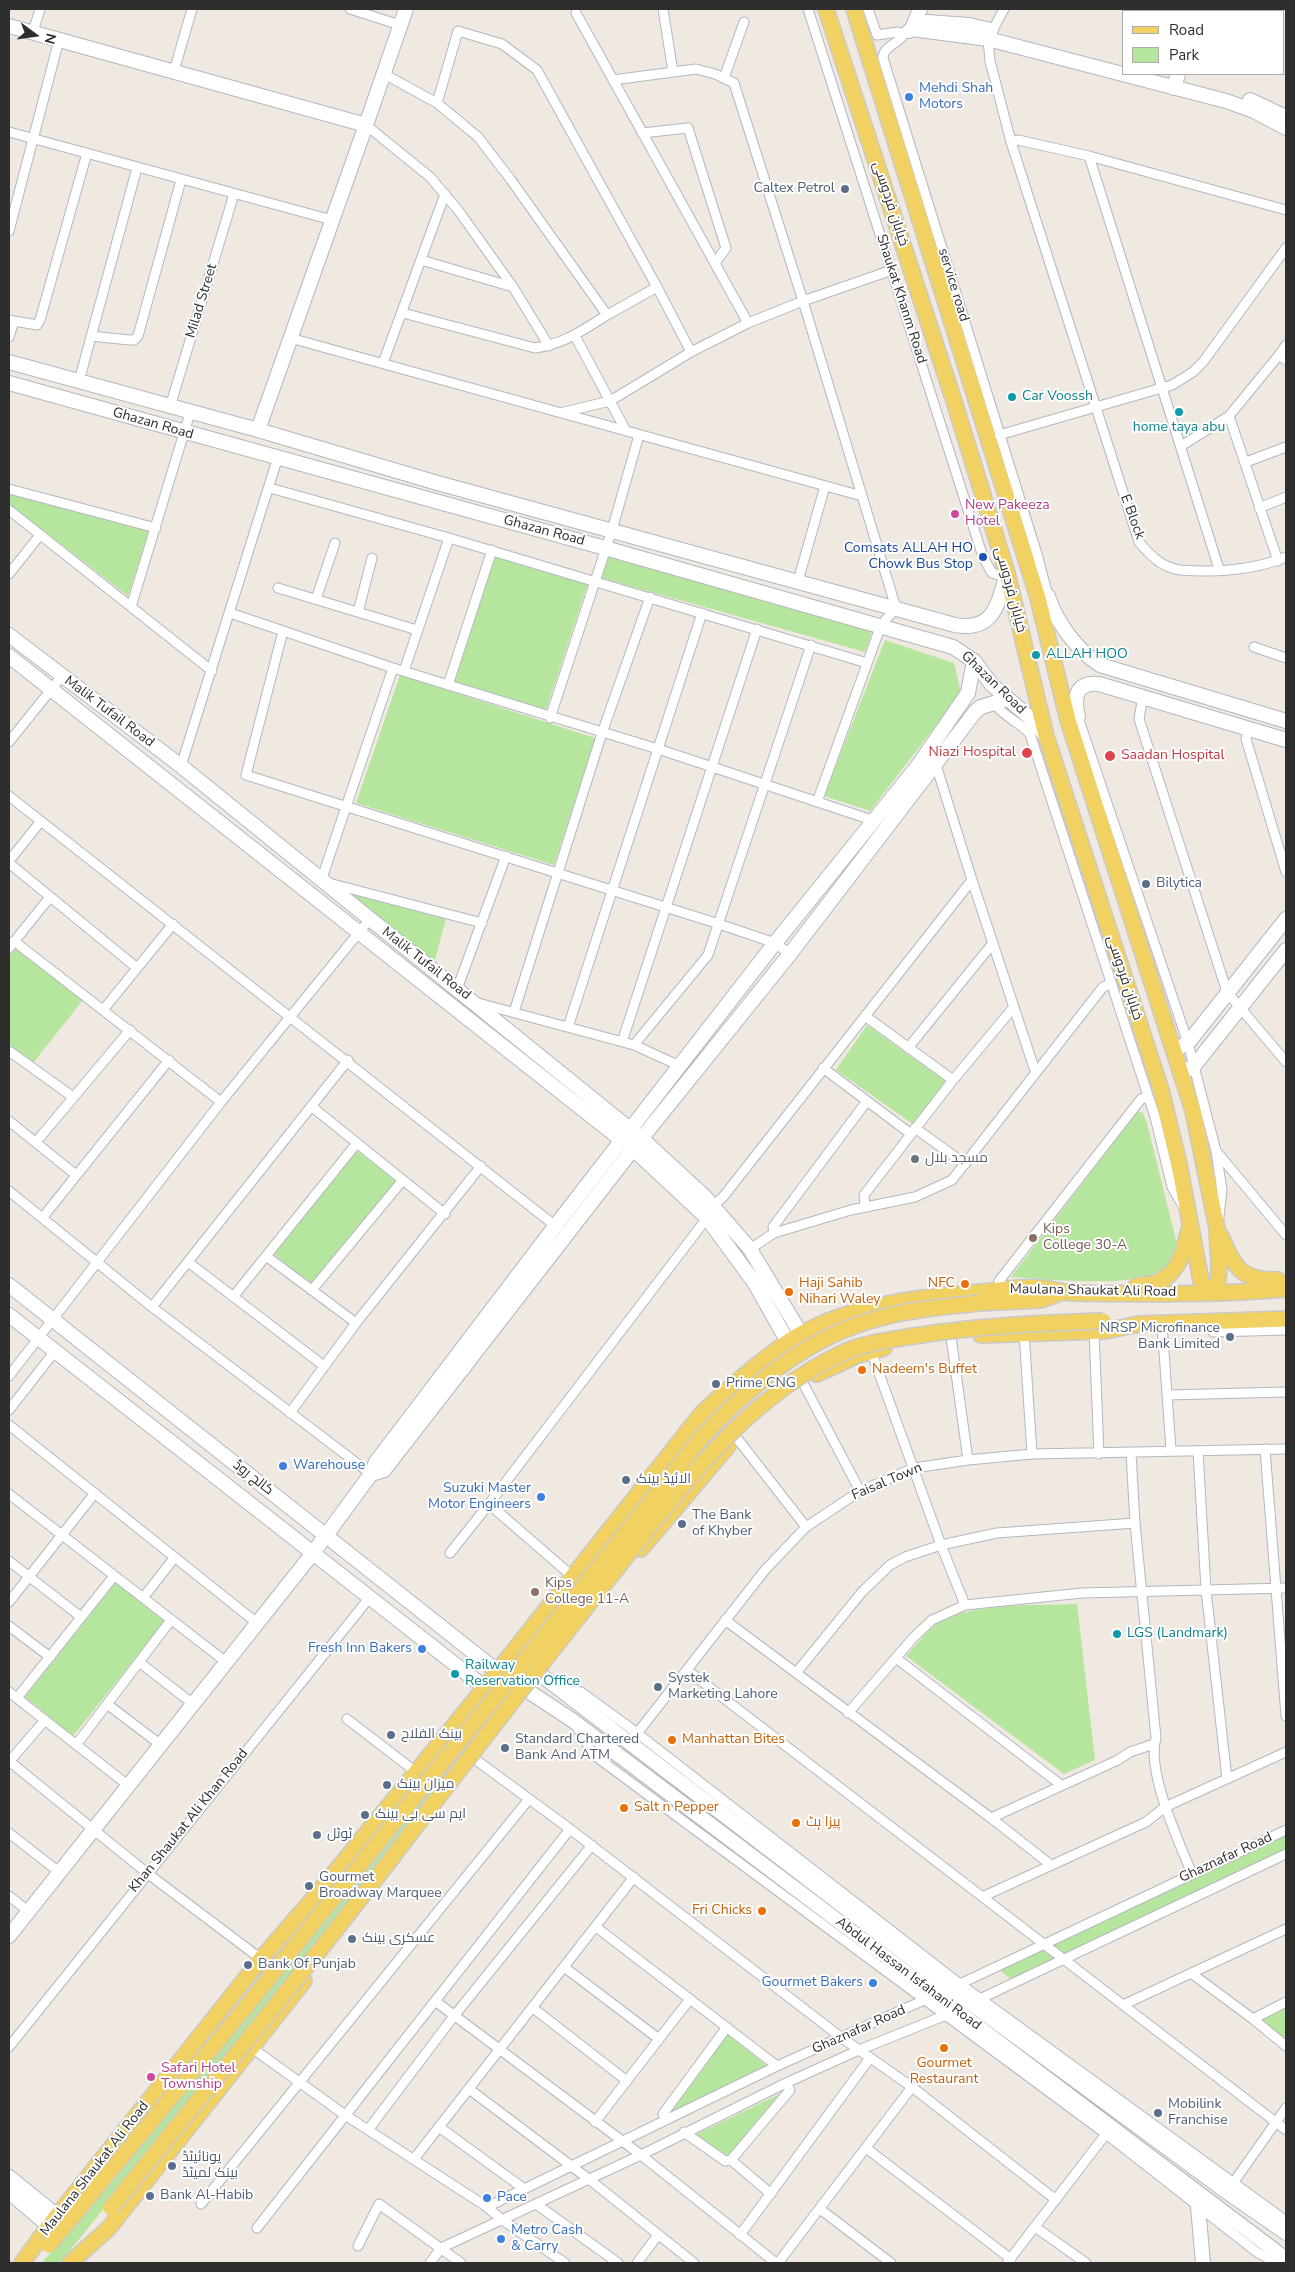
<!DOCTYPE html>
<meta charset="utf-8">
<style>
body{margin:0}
#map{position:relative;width:1295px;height:2272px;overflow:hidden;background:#efe9e1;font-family:"Nunito Sans",sans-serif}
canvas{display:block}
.frame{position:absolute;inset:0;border:10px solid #2e2e2e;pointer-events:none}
.legend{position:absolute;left:1122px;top:10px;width:162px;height:65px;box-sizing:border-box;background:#fff;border:1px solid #ababab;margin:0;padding:6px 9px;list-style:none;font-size:15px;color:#2e2e2e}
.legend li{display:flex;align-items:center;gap:10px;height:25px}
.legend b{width:25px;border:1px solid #ababab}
.north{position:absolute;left:10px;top:10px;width:50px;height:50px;-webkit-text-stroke:4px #fff;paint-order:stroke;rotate:104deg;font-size:14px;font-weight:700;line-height:20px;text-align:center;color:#2e2e2e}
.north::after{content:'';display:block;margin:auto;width:18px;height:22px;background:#2e2e2e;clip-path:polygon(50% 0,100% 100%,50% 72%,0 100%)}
</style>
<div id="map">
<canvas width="1295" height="2272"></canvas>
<div class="frame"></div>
<ul class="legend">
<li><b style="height:6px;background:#f2d163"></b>Road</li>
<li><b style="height:14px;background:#b6e59e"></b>Park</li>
</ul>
<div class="north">N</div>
</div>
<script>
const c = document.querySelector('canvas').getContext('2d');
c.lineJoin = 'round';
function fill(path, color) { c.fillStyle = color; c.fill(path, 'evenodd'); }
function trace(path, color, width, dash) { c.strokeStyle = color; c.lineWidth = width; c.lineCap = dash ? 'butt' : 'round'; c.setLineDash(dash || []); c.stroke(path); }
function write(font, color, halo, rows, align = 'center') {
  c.font = font + ' "Nunito Sans",Cairo,sans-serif'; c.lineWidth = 4; c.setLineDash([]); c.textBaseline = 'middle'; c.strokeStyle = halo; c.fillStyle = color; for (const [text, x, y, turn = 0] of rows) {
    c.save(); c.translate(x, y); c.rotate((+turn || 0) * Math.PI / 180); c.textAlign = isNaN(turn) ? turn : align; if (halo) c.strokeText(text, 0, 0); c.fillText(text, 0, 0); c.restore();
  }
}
const green = new Path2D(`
 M9,494L149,531L128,596L9,504Z
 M607,554L715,579L872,632L865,652L601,578Z
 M496,555L588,583L546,710L454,683Z
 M885,640L954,663L961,693L870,811L824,796Z
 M400,675L595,738L554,865L356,803Z
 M338,890L446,919L434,963Z
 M17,947L83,1000L33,1063L9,1044V957Z
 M867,1025L945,1081L914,1125L836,1070Z
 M1140,1112L1143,1113L1147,1123L1177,1244C1175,1255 1167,1267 1158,1272C1129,1288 1045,1279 1011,1277L1136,1113Z
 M356,1150L396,1181L312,1285L274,1254Z
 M116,1582L165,1621L73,1736L25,1697Z
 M1077,1604L1095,1760L1064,1774L906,1656C916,1646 926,1632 938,1623C969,1602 1040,1606 1077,1604Z
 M495,1704V1709L492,1716L290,1976L60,2263H42Z
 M1286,1830V1853L1016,1983L996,1967Z
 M1286,2002V2046L1253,2019Z
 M725,2032L767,2066L678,2110H669Z
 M788,2090L727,2159L693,2136Z`);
const street = new Path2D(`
 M350,9L400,25
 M663,9L673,72
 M808,9L983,557L992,573L998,575L1007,573
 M868,9L877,35L898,32L904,34C899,44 883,46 883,58L1037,554L1048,596
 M1004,9L988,39L990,61L1011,142L1139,542C1151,556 1161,567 1180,570C1214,573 1255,570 1286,557
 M576,13L748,323
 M33,32L40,9
 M174,71L192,9
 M384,74L437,103L478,137L511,180L607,315
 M724,78L744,22
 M613,80L696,69L715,74L734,83L803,301L896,608L881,625L817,802
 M437,103L458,31L502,44L537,70L657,287L691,352
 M366,125L430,177L458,210L513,287L549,346
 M9,132L332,220
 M642,133L688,128L726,248L715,263
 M1011,142L1018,140L1089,156L1286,210
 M1089,156L1219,569
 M9,231L59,40
 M421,260L513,287
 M403,313L535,348C567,343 582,330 609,314C625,305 641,296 657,287
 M9,320L37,325L40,320L87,153
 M91,336L129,340H134L138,336L181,180
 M575,336L626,431
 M9,337L14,321
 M290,338L862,496
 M1279,355L1286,345
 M383,363L445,194
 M79,381L137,168
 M170,407L234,194
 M564,412L610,401L691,352L748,323L803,301L892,270
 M1229,416L1278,561
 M999,435L1172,385L1193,372L1203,362L1286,248
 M1181,446L1229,416L1279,355L1286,360
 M1246,462L1286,447
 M270,488L449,538L867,663
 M9,489L156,528
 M1259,508L1286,497
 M9,510L212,671
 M9,574L40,535
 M798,581L825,486
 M278,588L417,630
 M316,599L335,543
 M131,607L190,413
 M358,612L372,558
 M230,613L393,668L658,749L875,821
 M283,631L246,775L719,924L775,943L790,954
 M1254,647L1286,658
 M393,668L321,881L482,923
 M404,671L449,538
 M448,685L492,550
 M1143,696L1139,719L1227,992L1286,1062
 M994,703C1002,716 1020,722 1030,734L1155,1117L1172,1187L1183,1206
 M1078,717L1188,1043L1216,1151L1222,1190L1219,1216
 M550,718L612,530L639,435
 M1248,729L1246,739L1286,872
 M9,742L62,676
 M181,766L278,457
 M9,796L558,1228
 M9,861L41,821
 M9,863L137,968
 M972,880L1034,1068L1037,1071
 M14,941L221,1102
 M9,948L50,897
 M457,989L506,856
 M478,1003L634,1045L680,1066
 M103,1010L173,924
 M514,1012L602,733L650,597
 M865,1016L953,1080
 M568,1027L702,613
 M622,1042L757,629
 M634,1045L708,955L811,645
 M908,1048L993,943
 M9,1051L73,1097
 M823,1068L867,1101
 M311,1106L445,1214
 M9,1121L76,1175
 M915,1128L965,1164
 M36,1142L130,1030
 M1216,1151L1286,1235
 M9,1191L152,1307L371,1474
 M713,1206L723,1197L972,880L936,765
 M865,1207L864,1195L953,1080L1013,1008
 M43,1217L169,1060
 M774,1233L773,1227L867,1101L911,1134
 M750,1249L774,1233L851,1210L915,1197L952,1180L1103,987L1110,984
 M266,1256L356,1323
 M188,1262L324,1366
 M312,1290L403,1180
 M1000,1290L999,1281L1141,1099L1147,1097
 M233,1297L357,1143
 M152,1307L348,1060
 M1213,1320V1332L1286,1330
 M1162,1324L1171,1450
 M1094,1331L1099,1454
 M1024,1332L1032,1454
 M951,1337L968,1460
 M871,1351L941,1545L965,1605
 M9,1376L221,1102L369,920
 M803,1383L860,1491
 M1167,1395L1286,1392
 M9,1410L55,1351
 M290,1413L356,1323L481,1166
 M9,1425L257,1623
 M736,1437L806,1527
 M1265,1449L1286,1716
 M1198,1451L1206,1590L1227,1779
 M1131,1453L1135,1523L1156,1738C1146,1771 1179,1842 1192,1874
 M9,1494L226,1662
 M450,1553L489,1504
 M9,1561L81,1617
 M572,1576L489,1504L707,1218
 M143,1598L175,1557
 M9,1602L95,1493
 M725,1620L991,1818L1051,1865
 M9,1626L50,1657
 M896,1658L1061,1785
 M139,1662L193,1704
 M687,1670L1286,2130
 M796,1673L862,1592L890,1565L905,1557L941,1545L997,1533L1135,1523
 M562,1690L581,1692L637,1733L960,1984L1286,2221
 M9,1692L129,1786
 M17,1698L114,1576
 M107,1704L161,1745
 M848,1713L914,1637L932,1620L965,1605L1082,1593L1286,1588
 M347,1719L416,1772
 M576,1726L594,1755L1106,2134L1258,2253L1277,2263
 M635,1736L765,1570L806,1527L860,1491L914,1468L968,1460L1032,1454L1286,1449
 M76,1745L171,1620
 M476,1760L570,1829L842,2038L912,2087L1056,2200
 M9,1761L147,1873L261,1959
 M9,1762L45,1720
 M991,1818L1118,1760L1130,1752L1154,1744
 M9,1833L59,1872
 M9,1896L28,1911
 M982,1897L1146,1822L1165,1807L1286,1752
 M596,1927L777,2066
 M564,1967L659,2039
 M1191,1973L1253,2019L1286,2046
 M435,2001L641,2155L776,2263
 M1125,2004L1286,1929
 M533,2008L627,2081
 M1253,2019L1286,2002
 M9,2047L370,1597
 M252,2048L345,2115L487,2207L501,2219L565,2263
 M469,2089L590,2180L694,2263
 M666,2120L663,2114L727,2027
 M595,2122L690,1999
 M439,2127L523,2188
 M368,2130L454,2016L592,1845
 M684,2132L725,2161L731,2160L790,2090L786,2083
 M866,2148L1011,2259
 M414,2159L634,1877
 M731,2160L771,2194
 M1231,2186L1286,2108
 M201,2204L529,1799
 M536,2204L618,2263
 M487,2207L777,2066L960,1984L1286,1830
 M820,2209L891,2263
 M1035,2227L1086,2263
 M257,2228L570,1829
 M740,2235L870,2058
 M358,2246L379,2204L461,2263
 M430,2263L441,2248L641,2155L786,2083L859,2050L946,2015L1286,1854
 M637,2263L658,2235
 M778,2263L912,2087
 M1007,2263L1109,2130`);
const secondary = new Path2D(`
 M1215,11L1216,9
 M9,26L366,125
 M912,29L988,39L1226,101L1254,111L1286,128
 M912,29L927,22L969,25L991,30
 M909,31L912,29L920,9
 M1174,88L1178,74
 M1250,100L1286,117
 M9,362L258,430L434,482L955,625C994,632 998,604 1007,573
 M9,383L605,548L953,647L974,661L992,685L1028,716L1046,736
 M258,430L366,125L406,9
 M1048,596C1056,622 1077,650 1100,665L1286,721
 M9,635L181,766L642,1139L705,1197L750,1249L801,1334
 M9,656L633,1149L707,1218L754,1282L788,1342
 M974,661L968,693L917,767L775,943L556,1225L376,1462L371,1474L384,1470L633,1149L790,954L975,712L981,707L1007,699
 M1078,717C1074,699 1074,682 1099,684L1286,740
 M1174,1050L1188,1043L1286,919
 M1182,1073L1194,1066L1286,950
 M9,1285L497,1671
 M9,1315L484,1687
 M541,1675L950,1988L1227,2192L1286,2233
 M528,1691L572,1720L1286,2259
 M9,1936L313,1553L371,1474
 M9,2177L57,2216
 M9,2192L49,2226
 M1198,2207L1203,2263`);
const primary = new Path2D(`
 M826,9L954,401L1007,573L1046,736L1161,1090L1179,1164L1201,1281L1206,1292
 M854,9L1038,598L1068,720L1193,1111L1217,1228L1219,1267L1218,1280L1214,1292
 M1221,1236C1235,1268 1241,1281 1278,1280
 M1136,1286C1142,1284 1149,1285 1155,1283C1179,1275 1184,1250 1189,1229
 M978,1303L1041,1300L1060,1293
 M981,1335L1105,1331L1139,1324L1286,1319
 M817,1374L858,1355L884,1348
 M641,1549L728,1446
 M22,2263L49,2226L261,1959L318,1893L478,1696L702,1413C730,1387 767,1354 799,1335C854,1304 920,1297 982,1292C1001,1290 1022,1286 1042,1288C1053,1289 1062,1293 1075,1293C1145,1294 1216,1295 1286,1289
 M70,2263L109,2228L304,1981`);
const primaryBridge = new Path2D(`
 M111,2208C207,2088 307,1970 400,1847C467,1760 534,1673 602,1587C672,1500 736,1404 840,1354C863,1343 889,1340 914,1336C977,1326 1039,1323 1103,1321
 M49,2245L244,2009L541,1640L701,1438C751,1385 808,1336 880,1318C911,1309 946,1307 978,1303`);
const markers = [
 [909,97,5,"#3f7fe0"],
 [845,189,5,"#5c6f8a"],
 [1012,397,5,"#0f9aa8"],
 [1179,412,5,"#0f9aa8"],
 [955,514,5,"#d1479c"],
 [983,557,5,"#1a4fb4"],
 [1036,655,5,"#0f9aa8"],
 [1027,753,6,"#e0444e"],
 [1110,756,6,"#e0444e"],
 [1146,884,5,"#5c6f8a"],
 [915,1159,5,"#6b7280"],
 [1033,1238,5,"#8d6e63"],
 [965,1284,5,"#e8710a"],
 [789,1292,5,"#e8710a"],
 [1230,1337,5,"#5c6f8a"],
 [862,1370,5,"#e8710a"],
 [716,1384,5,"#5c6f8a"],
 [283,1466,5,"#3f7fe0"],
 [626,1480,5,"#5c6f8a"],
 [541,1497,5,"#3f7fe0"],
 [682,1524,5,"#5c6f8a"],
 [535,1592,5,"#8d6e63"],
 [1117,1634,5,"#0f9aa8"],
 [422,1649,5,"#3f7fe0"],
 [455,1674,5,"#0f9aa8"],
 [658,1687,5,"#5c6f8a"],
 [391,1735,5,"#5c6f8a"],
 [672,1740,5,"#e8710a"],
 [505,1748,5,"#5c6f8a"],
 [387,1785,5,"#5c6f8a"],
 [624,1808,5,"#e8710a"],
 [365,1815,5,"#5c6f8a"],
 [796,1823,5,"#e8710a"],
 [317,1835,5,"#5c6f8a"],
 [309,1886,5,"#5c6f8a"],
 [762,1911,5,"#e8710a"],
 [352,1939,5,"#5c6f8a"],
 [248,1965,5,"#5c6f8a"],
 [873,1983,5,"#3f7fe0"],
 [944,2048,5,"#e8710a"],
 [151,2077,5,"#d1479c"],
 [1158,2113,5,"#5c6f8a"],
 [172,2166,5,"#5c6f8a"],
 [150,2196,5,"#5c6f8a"],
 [487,2198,5,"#3f7fe0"],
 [501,2239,5,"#3f7fe0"]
];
const shopNames = [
 ["Mehdi Shah",919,89],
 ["Motors",919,105],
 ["Warehouse",293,1466],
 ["Suzuki Master",531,1489,"right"],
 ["Motor Engineers",531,1505,"right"],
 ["Fresh Inn Bakers",412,1649,"right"],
 ["Gourmet Bakers",863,1983,"right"],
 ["Pace",497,2198],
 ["Metro Cash",511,2231],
 ["& Carry",511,2247]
];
const serviceNames = [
 ["Caltex Petrol",835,189,"right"],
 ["Bilytica",1156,884],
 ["NRSP Microfinance",1220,1329,"right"],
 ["Bank Limited",1220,1345,"right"],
 ["Prime CNG",726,1384],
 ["الائیڈ بینک",636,1480],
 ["The Bank",692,1516],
 ["of Khyber",692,1532],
 ["Systek",668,1679],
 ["Marketing Lahore",668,1695],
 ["بینک الفلاح",401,1735],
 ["Standard Chartered",515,1740],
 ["Bank And ATM",515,1756],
 ["میزان بینک",397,1785],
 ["ایم سی بی بینک",375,1815],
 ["ٹوٹل",327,1835],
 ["Gourmet",319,1878],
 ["Broadway Marquee",319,1894],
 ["عسکری بینک",362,1939],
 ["Bank Of Punjab",258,1965],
 ["Mobilink",1168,2105],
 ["Franchise",1168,2121],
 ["یونائیٹڈ",182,2158],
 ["بینک لمیٹڈ",182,2174],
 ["Bank Al-Habib",160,2196]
];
const streetNames = [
 ["خیابان فردوسی",890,204,72],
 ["service road",953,285,73],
 ["Shaukat Khanm Road",901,299,72],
 ["Milad Street",202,301,-73],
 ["Ghazan Road",153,424,16],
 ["E Block",1132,517,70],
 ["Ghazan Road",544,531,15],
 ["خیابان فردوسی",1010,590,75],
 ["Ghazan Road",993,683,44],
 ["Malik Tufail Road",109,712,37],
 ["Malik Tufail Road",426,964,38],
 ["خیابان فردوسی",1124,978,72],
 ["Maulana Shaukat Ali Road",1093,1291,1],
 ["کالج روڈ",253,1478,38],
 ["Faisal Town",887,1482,-23],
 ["Khan Shaukat Ali Khan Road",189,1821,-51],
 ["Ghaznafar Road",1226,1858,-25],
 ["Abdul Hassan Isfahani Road",908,1974,37],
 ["Ghaznafar Road",859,2030,-24],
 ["Maulana Shaukat Ali Road",95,2169,-52]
];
const cultureNames = [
 ["Car Voossh",1022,397],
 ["home taya abu",1179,428,"center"],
 ["ALLAH HOO",1046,655],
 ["LGS (Landmark)",1127,1634],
 ["Railway",465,1666],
 ["Reservation Office",465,1682]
];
const hotelNames = [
 ["New Pakeeza",965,506],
 ["Hotel",965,522],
 ["Safari Hotel",161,2069],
 ["Township",161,2085]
];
const transitNames = [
 ["Comsats ALLAH HO",973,549],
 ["Chowk Bus Stop",973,565]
];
const healthNames = [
 ["Niazi Hospital",1016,753],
 ["Saadan Hospital",1121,756,"left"]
];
const worshipNames = [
 ["مسجد بلال",925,1159]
];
const educationNames = [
 ["Kips",1043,1230],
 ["College 30-A",1043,1246],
 ["Kips",545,1584],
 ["College 11-A",545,1600]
];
const foodNames = [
 ["Haji Sahib",799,1284],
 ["Nihari Waley",799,1300],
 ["NFC",955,1284,"right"],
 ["Nadeem's Buffet",872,1370],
 ["Manhattan Bites",682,1740],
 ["Salt n Pepper",634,1808],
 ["پیزا ہٹ",806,1823],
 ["Fri Chicks",752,1911,"right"],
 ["Gourmet",944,2064,"center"],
 ["Restaurant",944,2080,"center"]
];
fill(green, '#b6e59e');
trace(street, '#b4b7c1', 11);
trace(secondary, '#b4b7c1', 16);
trace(primary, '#c9c9c9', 18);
trace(street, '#fff', 9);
trace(secondary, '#fff', 14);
trace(primary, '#f2d163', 15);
trace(primaryBridge, '#c9c9c9', 18, []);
trace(primaryBridge, '#f2d163', 15);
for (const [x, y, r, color] of markers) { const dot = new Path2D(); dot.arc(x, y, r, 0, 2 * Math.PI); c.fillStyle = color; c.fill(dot); trace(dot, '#fff', 2); }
write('14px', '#366cbe', '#fff', shopNames, 'left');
write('14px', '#4e5e75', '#fff', serviceNames, 'left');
write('14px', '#2e2e2e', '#fff', streetNames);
write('14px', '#0d838f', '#fff', cultureNames, 'left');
write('14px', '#b23c85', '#fff', hotelNames, 'left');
write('14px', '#164399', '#fff', transitNames, 'right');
write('14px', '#be3a42', '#fff', healthNames, 'right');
write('14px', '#5b616d', '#fff', worshipNames, 'left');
write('14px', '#785e54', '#fff', educationNames, 'left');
write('14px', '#c56008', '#fff', foodNames, 'left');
</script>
